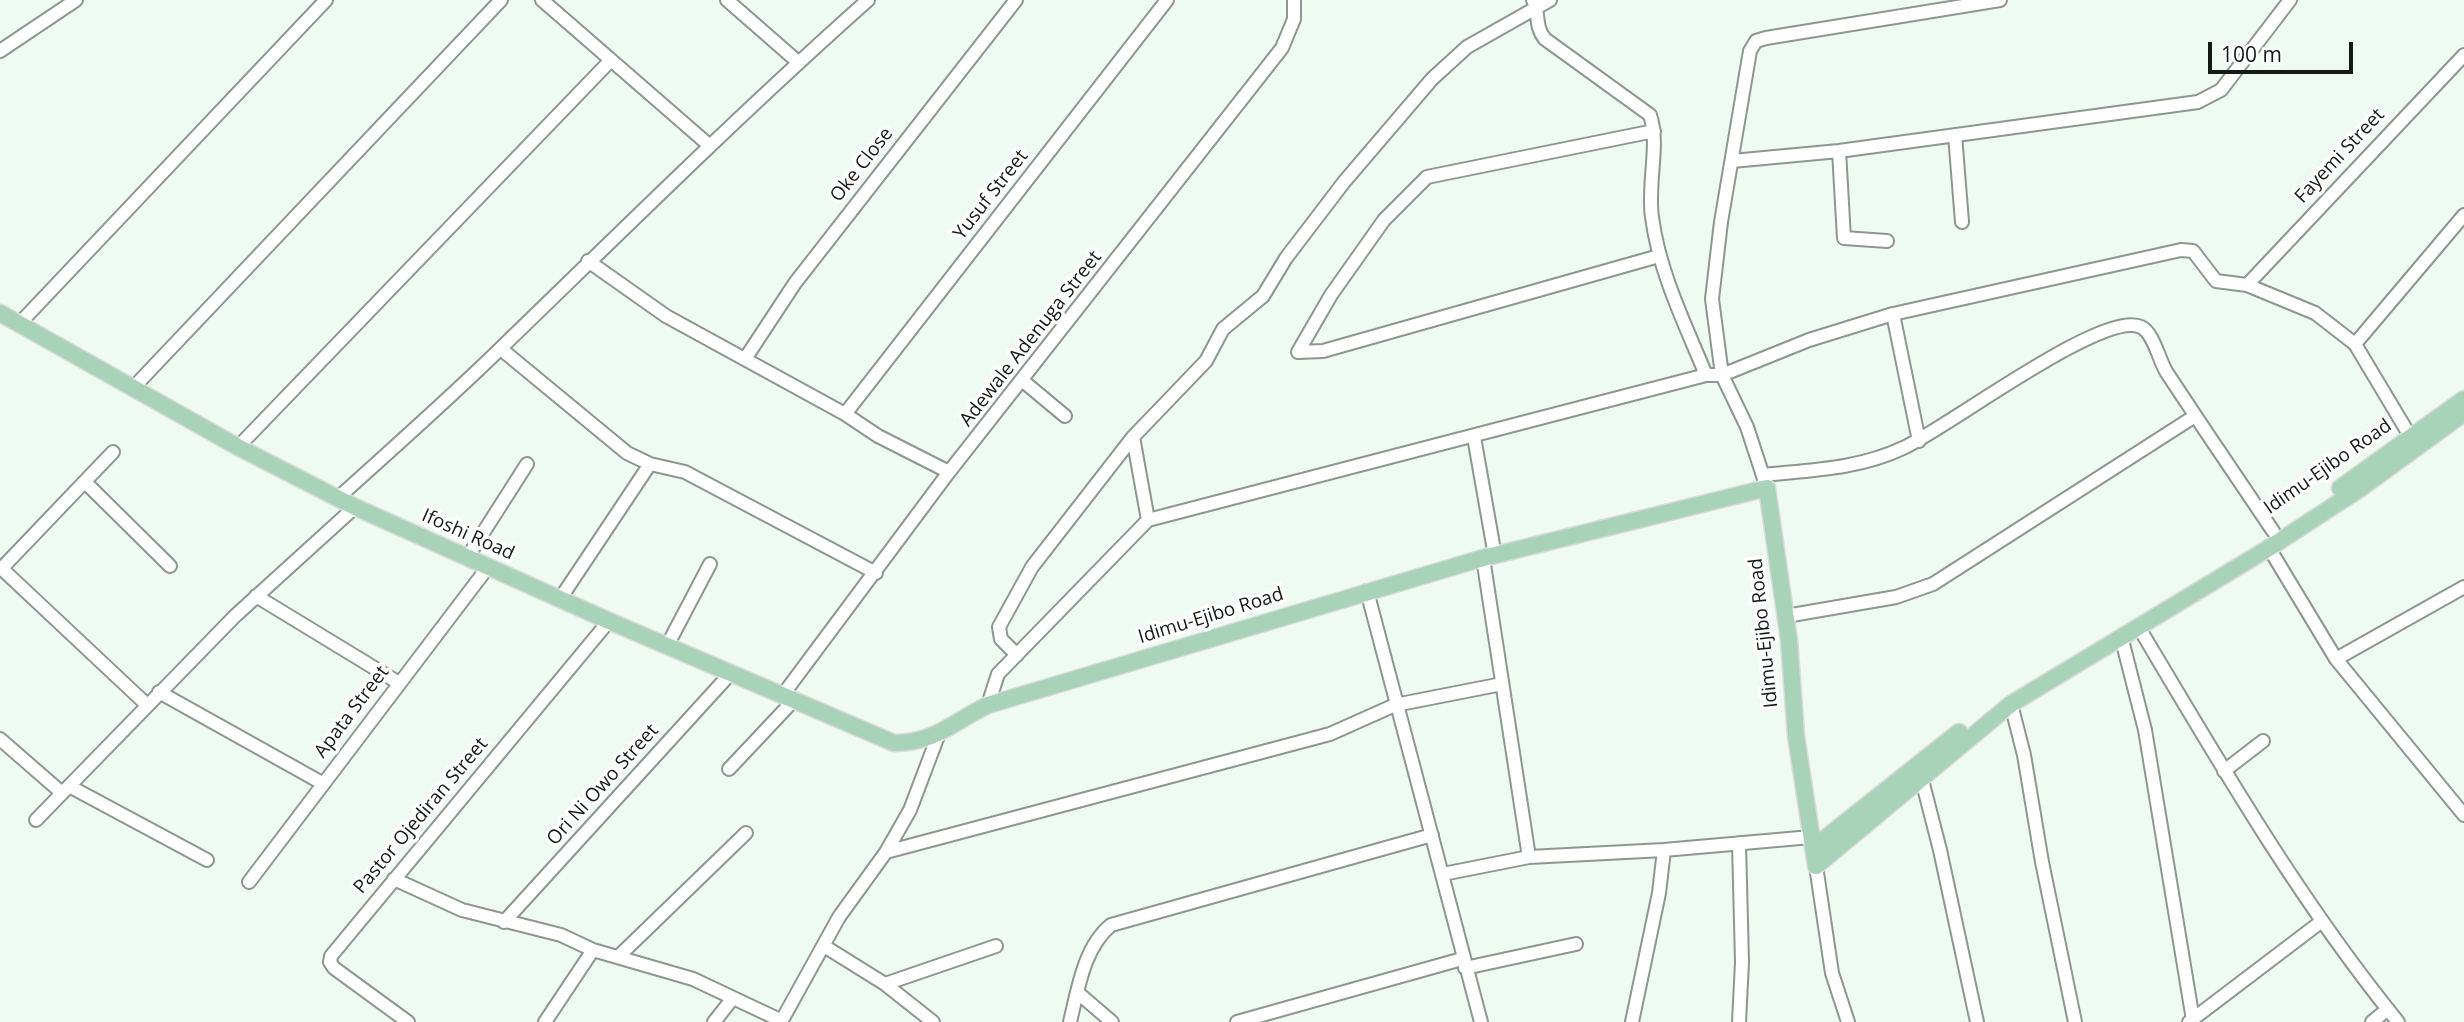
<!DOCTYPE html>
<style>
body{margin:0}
#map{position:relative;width:2464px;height:1022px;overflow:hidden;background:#effbf2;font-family:"Open Sans",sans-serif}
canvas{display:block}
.scale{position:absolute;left:2208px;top:42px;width:145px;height:32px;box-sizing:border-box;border:4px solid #151916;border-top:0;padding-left:9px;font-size:21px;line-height:24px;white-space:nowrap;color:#151916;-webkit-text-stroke:5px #fff;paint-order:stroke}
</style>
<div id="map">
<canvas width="2464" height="1022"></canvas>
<div class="scale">100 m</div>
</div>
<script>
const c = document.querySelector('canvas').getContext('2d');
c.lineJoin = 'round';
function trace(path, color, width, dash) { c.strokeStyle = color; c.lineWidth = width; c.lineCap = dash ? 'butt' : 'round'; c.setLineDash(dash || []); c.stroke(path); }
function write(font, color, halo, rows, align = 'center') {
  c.font = font + ' "Open Sans",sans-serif'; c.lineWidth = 7; c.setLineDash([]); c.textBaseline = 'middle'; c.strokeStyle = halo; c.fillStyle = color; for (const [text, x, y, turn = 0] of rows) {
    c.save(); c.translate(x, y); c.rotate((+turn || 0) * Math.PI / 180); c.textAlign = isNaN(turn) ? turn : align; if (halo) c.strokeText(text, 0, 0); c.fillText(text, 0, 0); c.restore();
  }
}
const minor = new Path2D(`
 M542,0L710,146
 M727,0L798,62
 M1533,0C1540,13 1534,26 1545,39L1650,115C1660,144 1647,185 1652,217C1659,272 1685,324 1706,375H1722L1809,340L1893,314L2181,250L2193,251L2216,281L2247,285L2315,313L2355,344L2464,215
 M0,51L76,0
 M1955,135L1962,222
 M1839,151L1844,238L1887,241
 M1732,161L1839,151L2198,102L2221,90L2290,0
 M588,261L666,316L845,414L878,436L949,472
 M2247,285L2464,55
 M1893,314L1919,441
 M20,323L326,0
 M2355,344L2410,436
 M501,349L627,453L650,464L685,472L876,573
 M1298,352L1331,295L1384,220L1427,177L1654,131
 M1298,352L1323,351L1659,256
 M745,359L795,283L1016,0
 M1023,381L1065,416
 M134,387L501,0
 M845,414L1167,0
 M1474,437L1495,556
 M238,447L611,60
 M1763,475C1811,470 1859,469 1903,448C1946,429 2103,309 2141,327C2154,333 2159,361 2167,373C2202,426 2237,478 2273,531
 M85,482L170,566
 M1767,488L1747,427L1722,375L1712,299L1721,222L1750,51L1756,41L1766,38L2000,0
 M338,498C393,448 449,399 502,347C623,230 742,112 868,0
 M1148,520L1706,375
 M2269,548L2336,659L2464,815
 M467,558L527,464
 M1483,558L1529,857
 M0,567L146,704
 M2,568L113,452
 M1367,591L1481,1022
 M256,596L399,683
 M560,599L650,464
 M1786,616L1896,597L1933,584L2195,416
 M2138,626C2219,762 2298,899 2398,1022
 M2121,636L2145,730L2193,1020
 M667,646L710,564
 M1017,655L1001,639L999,627L1032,567L1133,437
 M2336,659L2464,587
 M159,692L322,783
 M782,696L949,472L1282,48L1294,19V0
 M2011,704L2024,755L2042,862L2075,1022
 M988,705L998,674L1148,520L1133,437L1206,361L1223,329L1263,296L1286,258L1344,182L1432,79L1467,47L1550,0
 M0,739L62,793
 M729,769L793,701
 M2224,771L2263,741
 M1921,776L1940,850L1977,1022
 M69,786L207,860
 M36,820L235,616L355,507
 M886,852L1330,734L1395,705L1502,684
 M1816,866L1832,973L1848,1022
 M1443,874L1529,857L1664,850L1811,837
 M394,879L462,910L561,935L593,950L693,979L782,1021
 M249,882L488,567
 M504,922L730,674
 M824,946L885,984L933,1022
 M619,956L746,833
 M1465,968L1576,944
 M885,984L996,946
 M1077,992L1112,1022
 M408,1022L334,968L330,962L331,956L609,621
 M545,1022L593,950
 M714,1022L733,998
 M781,1022L839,917L886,852L910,810L938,736
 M1070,1022C1078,989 1084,947 1111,925L1432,835
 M1237,1022L1462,959
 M1632,1022L1659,893L1664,850
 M1739,1022L1742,962L1739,843
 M2189,1022L2322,921
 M2372,1022L2388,1009`);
const major = new Path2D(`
 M0,313L238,447L355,507L609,621L894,743C935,743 953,722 988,705L1483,558L1767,488L1789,640L1796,736L1816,866
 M2340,488L2464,399
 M1813,848L1959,732
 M1816,866L2011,704L2269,548L2361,488L2464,413`);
const streetNames = [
 ["Fayemi Street",2340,156,-47],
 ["Oke Close",862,165,-52],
 ["Yusuf Street",991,195,-52],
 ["Adewale Adenuga Street",1031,339,-52],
 ["Idimu-Ejibo Road",2328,467,-35],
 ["Ifoshi Road",468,535,24],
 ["Idimu-Ejibo Road",1211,616,-17],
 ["Idimu-Ejibo Road",1764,633,-96],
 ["Apata Street",352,712,-53],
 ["Ori Ni Owo Street",603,785,-48],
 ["Pastor Ojediran Street",421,816,-50]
];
trace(minor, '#8b978f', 16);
trace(major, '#dadada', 19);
trace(minor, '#fff', 12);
trace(major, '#a9d3b8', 16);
write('19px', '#151916', '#fff', streetNames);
</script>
